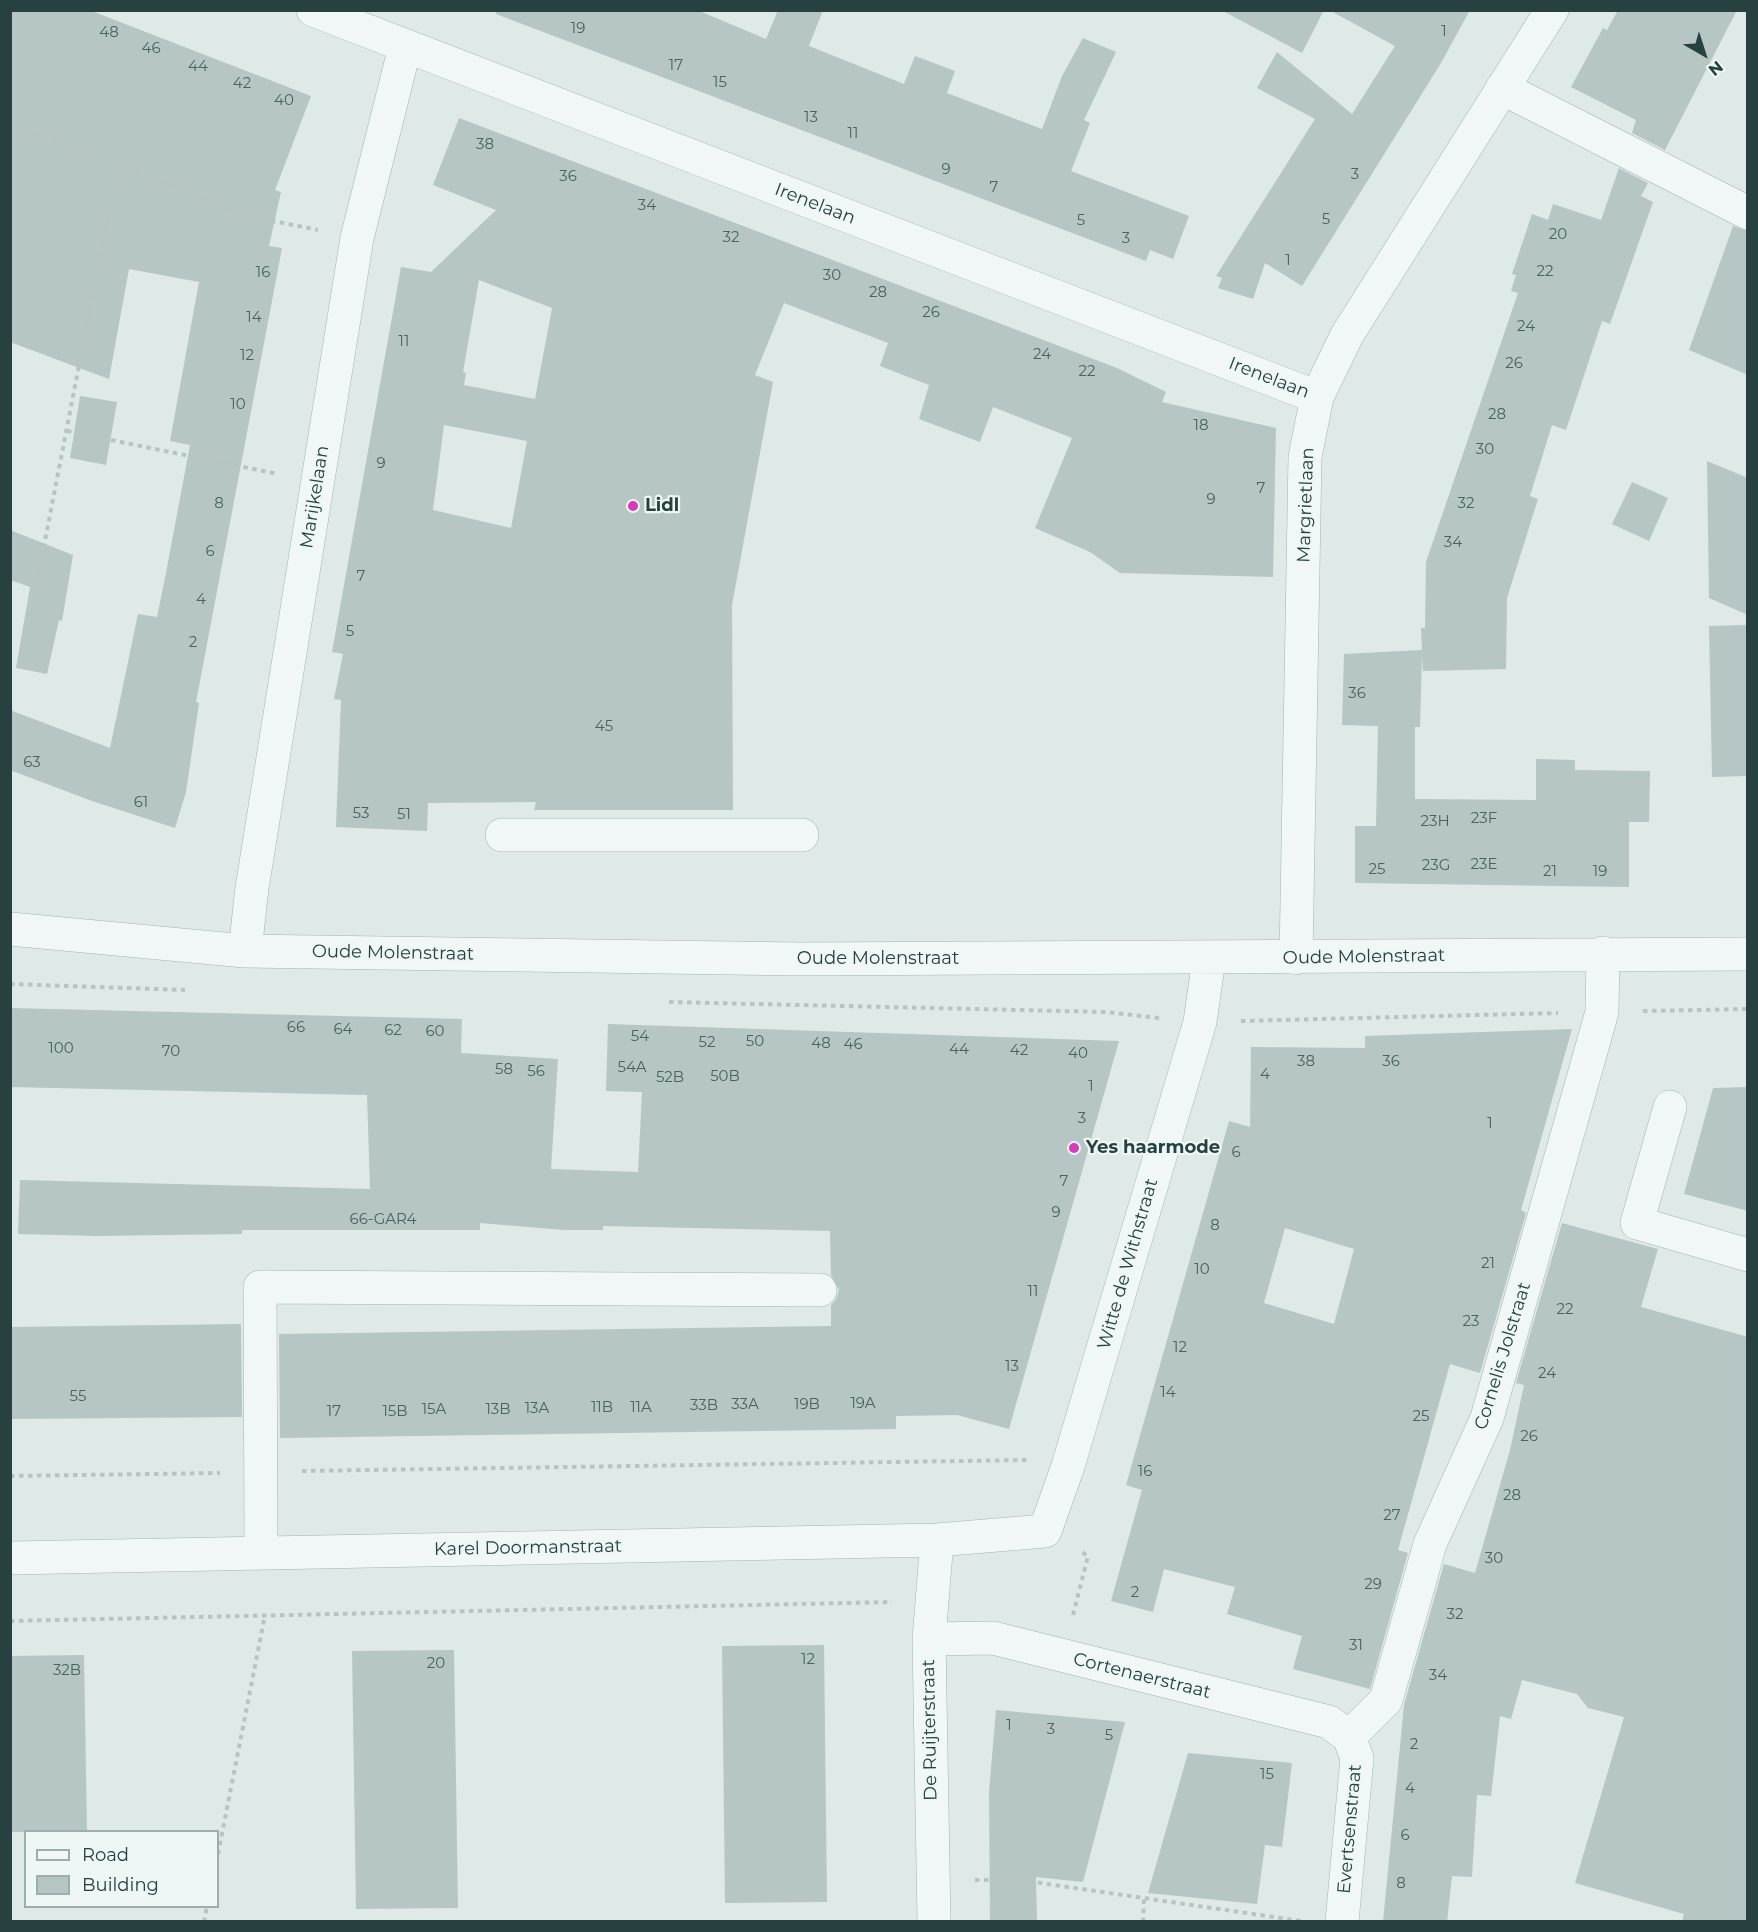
<!DOCTYPE html>
<style>
body{margin:0}
#map{position:relative;width:1758px;height:1932px;overflow:hidden;background:#dee9e8;font-family:Montserrat,sans-serif}
canvas{display:block}
.frame{position:absolute;inset:0;border:12px solid #264140;pointer-events:none}
.legend{position:absolute;left:24px;top:1830px;width:195px;height:78px;box-sizing:border-box;background:#eef6f6;border:2px solid #9eaead;margin:0;padding:8px 10px;list-style:none;font-size:18px;color:#264140}
.legend li{display:flex;align-items:center;gap:12px;height:30px}
.legend b{width:30px;border:2px solid #9eaead}
.north{position:absolute;left:1674px;top:24px;width:60px;height:60px;-webkit-text-stroke:4px #eef6f6;paint-order:stroke;rotate:141deg;font-size:16px;font-weight:700;line-height:24px;text-align:center;color:#264140}
.north::after{content:'';display:block;margin:auto;width:21px;height:27px;background:#264140;clip-path:polygon(50% 0,100% 100%,50% 72%,0 100%)}
</style>
<div id="map">
<canvas width="1758" height="1932"></canvas>
<div class="frame"></div>
<ul class="legend">
<li><b style="height:8px;background:#f1f7f7"></b>Road</li>
<li><b style="height:16px;background:#b5c6c5"></b>Building</li>
</ul>
<div class="north">N</div>
</div>
<script>
const c = document.querySelector('canvas').getContext('2d');
c.lineJoin = 'round';
function fill(path, color) { c.fillStyle = color; c.fill(path, 'evenodd'); }
function trace(path, color, width, dash) { c.strokeStyle = color; c.lineWidth = width; c.lineCap = dash ? 'butt' : 'round'; c.setLineDash(dash || []); c.stroke(path); }
function write(font, color, halo, rows, align = 'center') {
  c.font = font + ' Montserrat,sans-serif'; c.lineWidth = 4.5; c.setLineDash([]); c.textBaseline = 'middle'; c.strokeStyle = halo; c.fillStyle = color; for (const [text, x, y, turn = 0] of rows) {
    c.save(); c.translate(x, y); c.rotate((+turn || 0) * Math.PI / 180); c.textAlign = isNaN(turn) ? turn : align; if (halo) c.strokeText(text, 0, 0); c.fillText(text, 0, 0); c.restore();
  }
}
const building = new Path2D(`
 M10,10H89L311,96L275,190L281,192L269,246L282,248L196,702L199,703L186,792L175,828L92,801L10,770V710L110,748L138,614L157,617L166,573L190,445L170,441L199,282L129,269L109,379L10,342Z
 M497,10H697L766,39L778,10H823L809,46L904,84L915,56L955,71L947,93L1042,129L1062,76L1083,38L1116,52L1084,120L1090,123L1071,171L1189,216L1173,259L1150,250L1146,261L496,14Z
 M1221,10H1324L1302,53Z
 M1329,10H1470L1441,63L1302,286L1265,263L1253,299L1218,288L1222,278L1216,276L1315,119L1257,88L1277,52L1352,114L1395,46Z
 M1618,10H1737L1665,150L1632,133L1636,120L1571,87L1603,28L1607,30Z
 M459,118L1117,368L1166,392L1162,402L1276,428L1273,577L1120,573L1090,552L1035,528L1072,438L993,407L980,442L919,419L929,385L880,366L888,343L784,303L755,375L773,382L732,605L733,810H534L536,802L428,803L427,831L336,827L341,700L334,699L343,654L332,652L401,267L431,272L496,210L433,185ZM479,280L552,308L535,399L464,385L466,373L463,372ZM444,425L527,441L511,528L433,510Z
 M1619,168L1648,183L1641,196L1653,202L1610,324L1602,321L1566,430L1552,425L1530,496L1538,499L1507,598L1506,669L1423,671L1422,655L1420,727H1415V799L1536,800V759L1575,760V770L1650,771L1649,822H1629V887L1355,883V826H1376L1378,726L1342,725L1344,654L1422,650L1421,628H1425L1426,562L1518,293L1511,291L1516,275L1512,274L1532,214L1548,220L1553,204L1601,220Z
 M1733,226L1748,231V375L1689,350Z
 M80,396L117,402L106,465L70,458Z
 M1707,461L1748,478V615L1709,598Z
 M1632,482L1668,498L1649,541L1612,524Z
 M10,530L73,555L62,621L59,620L47,674L16,668L30,587L10,580Z
 M1748,625V776L1712,777L1709,626Z
 M10,1008L462,1019L461,1053L558,1059L551,1169L638,1172L642,1092L606,1091L608,1024L1119,1041L1009,1429L957,1415L896,1416V1429L280,1438L279,1334L831,1326V1305L836,1299L839,1290L831,1275L830,1231L603,1226V1230H564L480,1223V1230H242V1234L96,1236L18,1234L20,1180L370,1189L367,1095L10,1087Z
 M1572,1029L1521,1210L1526,1213L1480,1373L1450,1364L1398,1550L1408,1553L1370,1689L1293,1669L1302,1636L1227,1614L1235,1587L1164,1569L1153,1612L1111,1601L1142,1490L1126,1485L1229,1121L1250,1127L1251,1047L1365,1048V1036ZM1285,1228L1354,1249L1334,1324L1264,1303Z
 M1748,1087V1211L1684,1194L1713,1088Z
 M1562,1223L1658,1249L1641,1307L1748,1337V1922H1682L1684,1914L1575,1883L1624,1717L1588,1708L1577,1694L1522,1680L1511,1719L1500,1716L1491,1796L1477,1795L1472,1877L1452,1876L1447,1922H1383L1404,1705L1444,1564L1475,1573L1510,1450L1524,1385L1516,1383Z
 M241,1324L242,1417L10,1419V1327Z
 M824,1645L827,1902L725,1903L722,1646Z
 M454,1650L458,1908L356,1909L352,1651Z
 M84,1655L87,1832H10V1656Z
 M996,1710L1125,1722L1083,1882L1036,1877L1037,1922H990L989,1792Z
 M1188,1753L1292,1763L1282,1847L1265,1845L1257,1904L1148,1893Z`);
const path = new Path2D(`
 M10,123L248,216L318,230
 M67,431L278,474
 M35,592L118,165
 M10,984L185,990
 M669,1002L1106,1012L1159,1018
 M1643,1011L1748,1009
 M1241,1021L1558,1013
 M302,1471L1027,1460
 M10,1476L220,1473
 M1073,1615L1088,1556L1080,1551
 M10,1621L892,1602
 M218,1854L265,1615
 M975,1880H1020L1301,1921
 M204,1922L207,1906
 M1143,1922L1144,1897`);
const minor = new Path2D(`
 M313,10L1317,397
 M1502,88L1748,213
 M502,835H802
 M10,929L245,951L801,959L1748,954
 M245,951L252,888L357,238L405,47
 M1296,958L1305,457L1317,397L1347,335L1552,10
 M1670,1107L1637,1223L1748,1255
 M261,1553L260,1287L820,1290
 M10,1558L937,1540L1045,1531L1068,1466L1200,1022L1209,959
 M929,1639L993,1638L1329,1722L1349,1737
 M1349,1737L1386,1700L1430,1544L1487,1418L1602,1012L1603,953
 M934,1922L929,1639L937,1540
 M1342,1922L1357,1758L1349,1737`);
const markers = [
 [633,506,6,"#d63bb9"],
 [1074,1148,6,"#d63bb9"]
];
const numberNames = [
 ["19",578,29],
 ["1",1444,32],
 ["48",109,33],
 ["46",151,49],
 ["17",676,66],
 ["44",198,67],
 ["15",720,83],
 ["42",242,84],
 ["40",284,101],
 ["13",811,118],
 ["11",853,134],
 ["38",485,145],
 ["9",946,170],
 ["3",1355,175],
 ["36",568,177],
 ["7",994,188],
 ["34",647,206],
 ["5",1326,220],
 ["5",1081,221],
 ["20",1558,235],
 ["32",731,238],
 ["3",1126,239],
 ["1",1288,261],
 ["22",1545,272],
 ["16",263,273],
 ["30",832,276],
 ["28",878,293],
 ["26",931,313],
 ["14",254,318],
 ["24",1526,327],
 ["11",404,342],
 ["24",1042,355],
 ["12",247,356],
 ["26",1514,364],
 ["22",1087,372],
 ["10",238,405],
 ["28",1497,415],
 ["18",1201,426],
 ["30",1485,450],
 ["9",381,464],
 ["7",1261,489],
 ["9",1211,500],
 ["8",219,504],
 ["32",1466,504],
 ["34",1453,543],
 ["6",210,552],
 ["7",361,577],
 ["4",201,600],
 ["5",350,632],
 ["2",193,643],
 ["36",1357,694],
 ["45",604,727],
 ["63",32,763],
 ["61",141,803],
 ["53",361,814],
 ["51",404,815],
 ["23F",1484,819],
 ["23H",1435,822],
 ["23E",1484,865],
 ["23G",1436,866],
 ["25",1377,870],
 ["21",1550,872],
 ["19",1600,872],
 ["66",296,1028],
 ["64",343,1030],
 ["62",393,1031],
 ["60",435,1032],
 ["54",640,1037],
 ["50",755,1042],
 ["52",707,1043],
 ["48",821,1044],
 ["46",853,1045],
 ["100",61,1049],
 ["44",959,1050],
 ["42",1019,1051],
 ["70",171,1052],
 ["40",1078,1054],
 ["38",1306,1062],
 ["36",1391,1062],
 ["54A",632,1068],
 ["58",504,1070],
 ["56",536,1072],
 ["4",1265,1075],
 ["50B",725,1077],
 ["52B",670,1078],
 ["1",1091,1087],
 ["3",1082,1119],
 ["1",1490,1124],
 ["6",1236,1153],
 ["7",1064,1182],
 ["9",1056,1213],
 ["66-GAR4",383,1220],
 ["8",1215,1226],
 ["21",1488,1264],
 ["10",1202,1270],
 ["11",1033,1292],
 ["22",1565,1310],
 ["23",1471,1322],
 ["12",1180,1348],
 ["13",1012,1367],
 ["24",1547,1374],
 ["14",1168,1393],
 ["55",78,1397],
 ["19A",863,1404],
 ["33A",745,1405],
 ["19B",807,1405],
 ["33B",704,1406],
 ["11B",602,1408],
 ["11A",641,1408],
 ["13A",537,1409],
 ["15A",434,1410],
 ["13B",498,1410],
 ["17",334,1412],
 ["15B",395,1412],
 ["25",1421,1417],
 ["26",1529,1437],
 ["16",1145,1472],
 ["28",1512,1496],
 ["27",1392,1516],
 ["30",1494,1559],
 ["29",1373,1585],
 ["2",1135,1593],
 ["32",1455,1615],
 ["31",1356,1646],
 ["12",808,1660],
 ["20",436,1664],
 ["32B",67,1671],
 ["34",1438,1676],
 ["1",1009,1726],
 ["3",1051,1730],
 ["5",1109,1736],
 ["2",1414,1745],
 ["15",1267,1775],
 ["4",1410,1789],
 ["6",1405,1836],
 ["8",1401,1884]
];
const streetNames = [
 ["Irenelaan",815,204,21],
 ["Irenelaan",1269,378,21],
 ["Marijkelaan",315,497,-81],
 ["Margrietlaan",1306,505,-88],
 ["Oude Molenstraat",393,953,1],
 ["Oude Molenstraat",1364,957,-1],
 ["Oude Molenstraat",878,959],
 ["Witte de Withstraat",1128,1264,-74],
 ["Cornelis Jolstraat",1503,1356,-73],
 ["Karel Doormanstraat",528,1548,-1],
 ["Cortenaerstraat",1142,1676,14],
 ["De Ruijterstraat",930,1730,-91],
 ["Evertsenstraat",1350,1829,-85]
];
const poiNames = [
 ["Lidl",645,506],
 ["Yes haarmode",1086,1148]
];
fill(building, '#b5c6c5');
trace(minor, '#a3b3b2', 34);
trace(path, '#b8c4c4', 4, [4.5, 4.5]);
trace(minor, '#f1f7f7', 33);
for (const [x, y, r, color] of markers) { const dot = new Path2D(); dot.arc(x, y, r, 0, 2 * Math.PI); c.fillStyle = color; c.fill(dot); trace(dot, '#eef6f6', 2); }
write('15px', '#4a6261', null, numberNames);
write('18px', '#264140', '#eef6f6', streetNames);
write('bold 18px', '#264140', '#eef6f6', poiNames, 'left');
</script>
